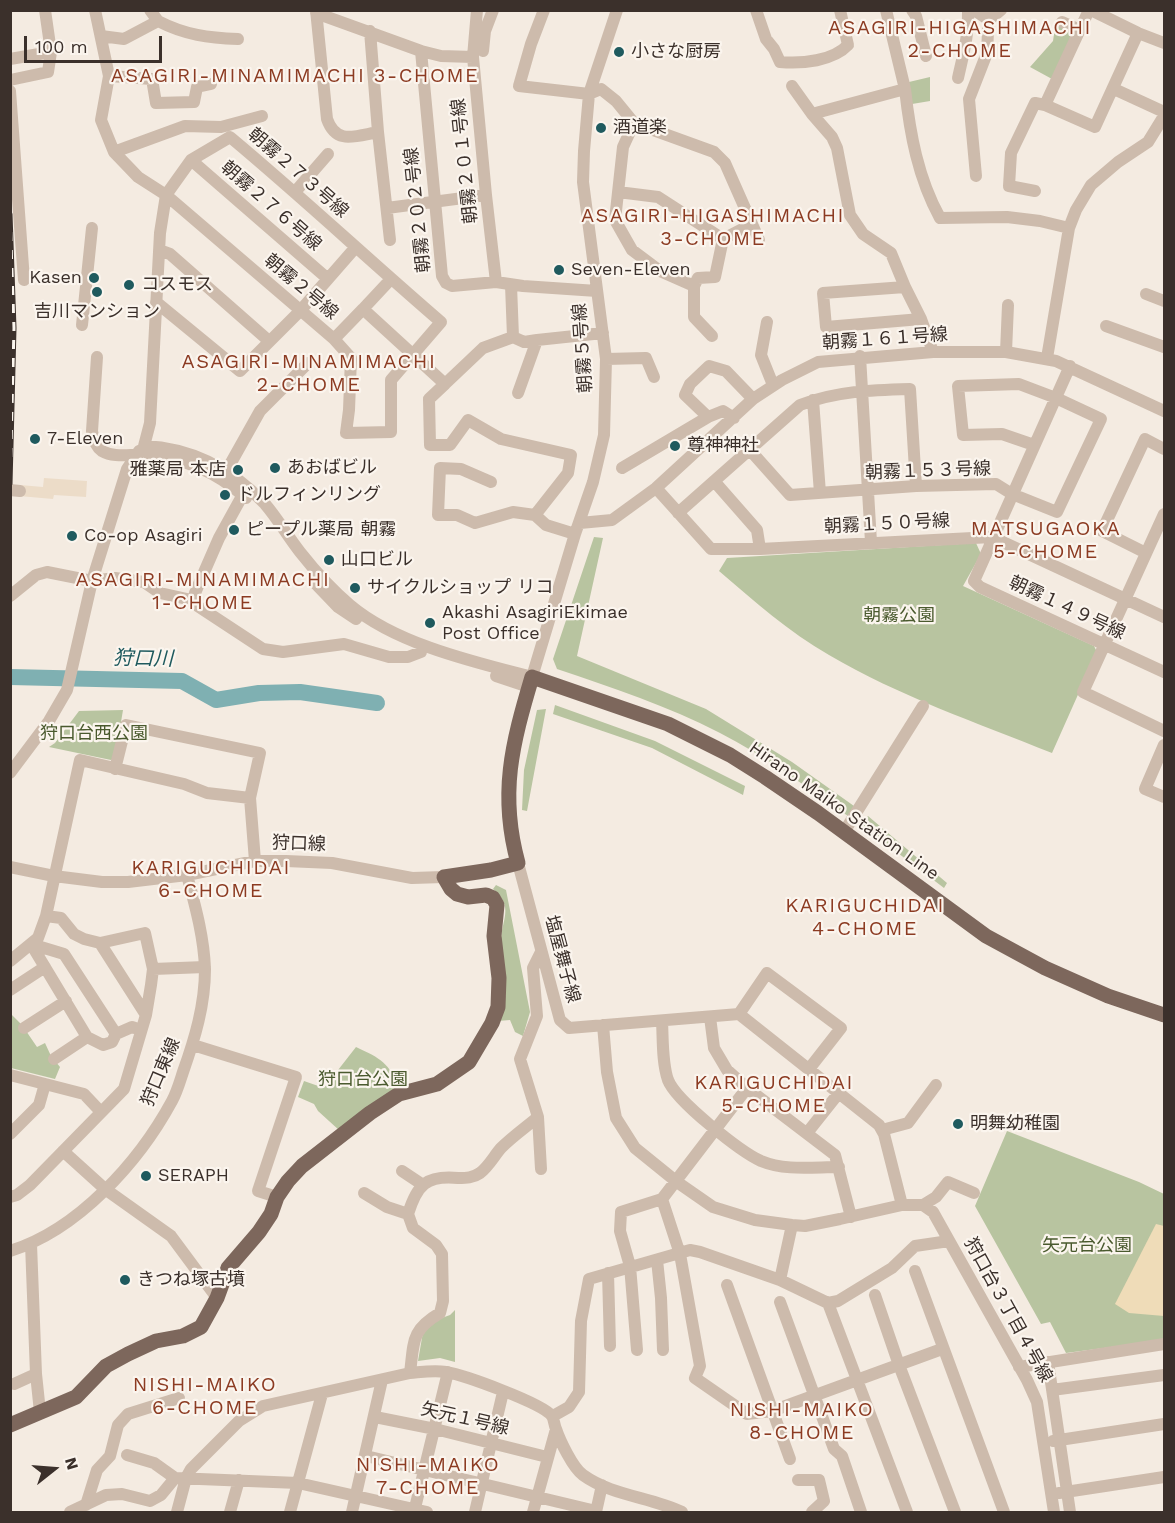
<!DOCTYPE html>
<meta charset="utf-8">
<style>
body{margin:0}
#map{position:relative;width:1175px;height:1523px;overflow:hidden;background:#f4ebe1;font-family:"Work Sans",sans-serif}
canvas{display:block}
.frame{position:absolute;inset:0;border:12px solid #3b302b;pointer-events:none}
.north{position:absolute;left:24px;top:1439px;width:60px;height:60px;-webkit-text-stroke:4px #fbf5ee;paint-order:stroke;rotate:73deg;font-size:16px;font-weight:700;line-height:24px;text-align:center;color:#3b302b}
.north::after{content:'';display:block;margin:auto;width:21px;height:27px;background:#3b302b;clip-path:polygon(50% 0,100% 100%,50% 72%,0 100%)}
.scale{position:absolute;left:24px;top:36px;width:138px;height:27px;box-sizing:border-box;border:3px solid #3b302b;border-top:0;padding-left:8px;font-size:18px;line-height:21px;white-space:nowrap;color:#3b302b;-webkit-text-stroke:4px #fbf5ee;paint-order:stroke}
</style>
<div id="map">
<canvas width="1175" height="1523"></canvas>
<div class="frame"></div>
<div class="north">N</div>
<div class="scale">100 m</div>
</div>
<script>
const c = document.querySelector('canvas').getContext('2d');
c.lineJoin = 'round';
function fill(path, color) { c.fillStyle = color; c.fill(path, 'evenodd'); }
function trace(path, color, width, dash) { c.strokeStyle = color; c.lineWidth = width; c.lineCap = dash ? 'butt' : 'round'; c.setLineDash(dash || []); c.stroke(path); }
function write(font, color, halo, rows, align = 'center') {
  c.font = font + ' "Work Sans","Noto Sans JP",sans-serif'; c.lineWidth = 4.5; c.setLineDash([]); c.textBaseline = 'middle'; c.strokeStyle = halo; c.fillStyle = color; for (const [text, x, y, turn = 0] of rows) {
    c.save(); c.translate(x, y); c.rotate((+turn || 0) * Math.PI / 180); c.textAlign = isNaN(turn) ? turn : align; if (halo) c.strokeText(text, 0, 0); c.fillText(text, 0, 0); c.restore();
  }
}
const green = new Path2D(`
 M1059,25L1074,32L1052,79L1030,67L1053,41L1055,28Z
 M930,77V101L912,104L909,82Z
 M594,537L603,538L577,656L706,709L792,762L854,806L848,816C806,787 765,756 720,733C668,706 613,688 557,669L553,659Z
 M976,543L981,554L963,586L1094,646L1097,652L1052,753C977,723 899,696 829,655C789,632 754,601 719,571L727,558Z
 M555,705L655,741L745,786L743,795L652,748L553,714Z
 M546,709L527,811L522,810L524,770L537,710Z
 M123,710L115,758L111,760L49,747L55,743L79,711Z
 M868,816L947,883L944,888L861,825Z
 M496,885L506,890L530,1012L523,1036L515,1032L510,1020L498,1021C506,1002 508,986 504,965C503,958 500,949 501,942C501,920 515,907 493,889Z
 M10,1013L22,1025L37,1047L45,1043L51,1056L60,1067L55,1079L11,1068Z
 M356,1047C382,1059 387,1062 401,1088L340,1131L318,1111L314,1104L298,1097L304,1081L324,1088Z
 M1007,1131L1139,1182L1164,1194V1340L1066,1353L1050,1322L1041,1324L975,1206Z
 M455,1310V1362L440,1358L418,1361L423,1332L439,1319L450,1315Z`);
const sand = new Path2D(`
 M1156,1224L1164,1226V1316L1129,1313L1115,1304Z`);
const plaza = new Path2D(`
 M44,478L87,481L86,497L54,495L53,499L19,496L20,485L43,487Z`);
const river = new Path2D(`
 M10,677L182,681L216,700L259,693L300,692L377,703`);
const minor = new Path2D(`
 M95,10L109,76L101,120L114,152L138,177L166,195L334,339L363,309L445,384L429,399L430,445H450L468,420L501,439L571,455L568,473L535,515L546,525L575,534
 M316,10L327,119C336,145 355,136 378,132
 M544,10L531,44L519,86L589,94L601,89L616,101L634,123L714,152L725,163L759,240
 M756,10L766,39L774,49L780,62C802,64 833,61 848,45L840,10
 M886,10L905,89
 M912,10L916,16L926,56
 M968,10L977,12L989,20L1001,10
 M1089,10L1045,105L1095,127L1138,33
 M1091,10L1138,33L1164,43
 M316,13L421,51L441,56L473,57L486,195L496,282
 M158,21C185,35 209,38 238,39
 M1062,22L1080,30
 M370,31L378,132L390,240
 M101,36L124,39L158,21L150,10
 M421,51L442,276L446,283L452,286L496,282L523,286L597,291
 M483,51L485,31L493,10
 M473,57L477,10
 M10,59L51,52L45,10
 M109,76L152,79L156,103L194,102L197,87L211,84
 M958,78C963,55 969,35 968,11
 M10,80L48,72L51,52
 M792,86L812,114L832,137L837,148L850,215L863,234L891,253L905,287
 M1114,89L1164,112
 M10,91L24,280
 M812,114L905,89C910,134 918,178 940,218L1007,217L1040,221L1069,228
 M634,123L623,147L615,220L632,250L660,271L694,286V317L712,336
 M114,152L185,126L221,127L262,116
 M191,160L328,279
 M976,176L969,99L987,53L989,10
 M1035,191L1009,186L1011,153L1035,103L1045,105
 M295,192L328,154
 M618,192L658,197L723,239
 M387,208L486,195
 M159,250L170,254L269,341
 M694,286L698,278L715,277L723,239L752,224
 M1146,294L1164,301
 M156,302L240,371L300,311L355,248
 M363,309L391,279
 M921,319L826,327L823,293L905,287L921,319L933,352
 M767,322L761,355L773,385
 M82,325L92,228
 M1106,326L1164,347
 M513,337L524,342L537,340
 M1006,352L1008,305
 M860,356L871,542
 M97,357L92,431C93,439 95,446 102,451C114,458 131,454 144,455C182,457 217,472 246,498
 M1047,358L1069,228L1076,210L1091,185L1118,162L1148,142L1164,116
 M606,359L646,358L654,377
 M1070,366L974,581L980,587L1164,672
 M445,384L483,348L513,337L511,285
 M518,393L537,340L603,333
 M813,400L820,493
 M708,417L685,395L690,384L709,366L726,371L753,399
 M144,446C192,448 232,469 265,504C278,519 288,537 300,552C315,571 332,590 350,605C396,644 474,662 532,677L575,534L593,482L604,435L606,359L583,182L584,151L589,94L617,10
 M144,446L150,423L160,233L166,195L191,160L230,137C302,197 370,261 441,322L391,380V432L346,433L349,410L351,358L334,339
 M749,449L790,495L916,486L996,484L1012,494L1057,512L1101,419L1056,398L1019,384L958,386L963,435L1002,434L1034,445
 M622,468L708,417L723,411L734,418
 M223,477L260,411L308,363
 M714,481L757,530L760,549
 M491,482L461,469L440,468L438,515H457L475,523L513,512L535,515
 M656,488L711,549H760L992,537L1164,617
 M10,490L20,491
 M678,513L800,405C836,391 872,390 910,389L916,486
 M1164,514L1083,692L1164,731
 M580,523L612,520L656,488L753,399L782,380L818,362L933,352H1006L1056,361L1164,411
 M1146,553L1102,531L1145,439L1164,449
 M315,583L338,607L356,619
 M10,596L36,575L47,572L92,581L115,578L144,582L160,593L187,599L263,649L283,652L344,644L389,657H408L421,652
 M193,603L195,593L219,538L246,489
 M496,676L529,687
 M1164,745L1145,789L1164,797
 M115,769L126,725L260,753L250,798L255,861
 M10,773L49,721L67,690L92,581L127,469L139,451
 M844,832L923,706
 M518,863L560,1020L569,1028L739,1014L879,1125L884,1134L902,1205
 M10,867L54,876L102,882H128L187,875L255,861H286L332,863L412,878L444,877
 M46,916L61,918L74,934L84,939L100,943
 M100,943L146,1015
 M31,944L64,954L116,1034L132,1027L141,1030
 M31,944L87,1037L103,1045L112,1042L116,1034
 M10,961L38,938L46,916L80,760L184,784L207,793L250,798
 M153,969L205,967
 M10,990L45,967
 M739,1014L767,973L841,1028L809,1069
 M710,1017L714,1048L727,1070L747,1088L835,1155L851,1217
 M662,1021C663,1039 662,1063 668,1080C676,1101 741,1152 761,1161C785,1171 813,1167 839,1167
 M603,1025L607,1072L616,1118L635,1148L677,1182L713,1207L755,1220L792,1225L805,1226L840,1219L902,1205H923L933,1212L1027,1380L1037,1402L1054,1512
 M24,1028L66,1001
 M193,1045L296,1077L258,1191L277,1197
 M54,1059L87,1037
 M10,1075L84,1094L101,1112
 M747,1088L662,1199L680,1254L700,1366L695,1378L747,1414L772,1411L942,1349
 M882,1130L908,1123L936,1085
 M807,1133L838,1094
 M10,1134L39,1105L45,1084
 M63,1151L105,1189L171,1236L217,1298
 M541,1169L538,1117L520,1059L537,1016L533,968L541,952
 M402,1171L423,1185
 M364,1193L387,1207L408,1214
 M10,1197L17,1195L30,1185L124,1089L146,1015L151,985L153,969L145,933L100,943
 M923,1205L936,1197L948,1182L974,1193
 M31,1244L36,1374L40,1412
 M10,1251C78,1230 139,1162 172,1101C177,1092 180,1081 183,1072C195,1038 205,1005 205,969C204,937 195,905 187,875
 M657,1260L661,1298L663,1350
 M915,1271L1004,1512
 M608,1273L610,1346
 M780,1280L792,1225
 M727,1285L790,1459
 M875,1295L899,1365L955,1512
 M780,1302L834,1449L842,1456L861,1512
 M828,1303L907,1512
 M637,1350L630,1266L620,1231L621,1212L662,1199
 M1048,1362L1070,1512
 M1019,1367L1164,1344
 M410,1373C414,1341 411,1330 440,1313L443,1301L442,1254L436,1245L413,1228L408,1214C417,1185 426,1175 458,1178C466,1178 473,1178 480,1173C489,1166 494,1156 501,1148C512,1137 526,1127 538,1117
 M14,1384L36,1374
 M1052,1390L1164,1375
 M553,1416L569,1407L579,1392L581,1321L589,1279L690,1250L700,1252L780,1280L828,1303L838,1301L892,1268L915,1246L949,1241
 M375,1417L435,1429L547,1457
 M1053,1441L1164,1424
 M127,1455L154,1463L175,1478
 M366,1456L596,1511
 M798,1480H819L824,1501L812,1512
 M1059,1493L1164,1477
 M86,1505L97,1470L110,1456L118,1425L128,1414L179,1398
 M70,1512L106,1495L122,1494L150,1501L161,1495L175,1478L298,1483L427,1512
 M177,1512L186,1478L191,1469L239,1421L263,1406L410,1373C422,1372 434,1370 446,1372C464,1375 542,1403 552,1416C554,1419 554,1424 556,1429C560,1441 573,1468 583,1475C612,1496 651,1497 682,1512
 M230,1512L239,1480
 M290,1512L322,1394
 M352,1512L382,1380
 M414,1512L448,1372
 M475,1512L503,1392
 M533,1512L556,1429
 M596,1512L602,1485`);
const major = new Path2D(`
 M10,1425L76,1397L106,1366L128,1354L156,1341L183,1336L201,1327L217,1298L228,1268L259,1232L271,1214L277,1197L288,1181L302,1166L370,1113L399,1094L437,1084L469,1062L492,1023L498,1007L499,978L494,936L497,905L493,898L486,895L468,897L457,894L451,889L444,877L491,870L518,863C499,794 512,744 532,677L668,724L730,755L765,777L818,813L986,936L1045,968L1108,996L1164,1015`);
const rail = new Path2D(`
 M10,214L14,328L10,484`);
const markers = [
 [619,52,6,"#1f5a5e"],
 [601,128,6,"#1f5a5e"],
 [559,270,6,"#1f5a5e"],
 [94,278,6,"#1f5a5e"],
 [129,285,6,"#1f5a5e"],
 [97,292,6,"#1f5a5e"],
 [35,439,6,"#1f5a5e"],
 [675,446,6,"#1f5a5e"],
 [275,468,6,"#1f5a5e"],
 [238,470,6,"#1f5a5e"],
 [225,495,6,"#1f5a5e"],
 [234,530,6,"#1f5a5e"],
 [72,536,6,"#1f5a5e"],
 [329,560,6,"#1f5a5e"],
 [355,588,6,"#1f5a5e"],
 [430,623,6,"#1f5a5e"],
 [958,1124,6,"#1f5a5e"],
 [146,1176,6,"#1f5a5e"],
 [125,1280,6,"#1f5a5e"]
];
const poiNames = [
 ["小さな厨房",631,52],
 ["酒道楽",613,128],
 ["Seven-Eleven",571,270],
 ["Kasen",82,278,"right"],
 ["コスモス",141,285],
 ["吉川マンション",97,312,"center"],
 ["7-Eleven",47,439],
 ["尊神神社",687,446],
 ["あおばビル",287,468],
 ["雅薬局 本店",226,470,"right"],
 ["ドルフィンリング",237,495],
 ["ピープル薬局 朝霧",246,530],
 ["Co-op Asagiri",84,536],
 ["山口ビル",341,560],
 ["サイクルショップ リコ",367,588],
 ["Akashi AsagiriEkimae",442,613],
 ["Post Office",442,634],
 ["明舞幼稚園",970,1124],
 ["SERAPH",158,1176],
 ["きつね塚古墳",137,1280]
];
const streetNames = [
 ["朝霧２０１号線",465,161,-96],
 ["朝霧２７３号線",298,173,41],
 ["朝霧２７６号線",271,206,41],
 ["朝霧２０２号線",418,210,-96],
 ["朝霧２号線",301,287,40],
 ["朝霧１６１号線",885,339,-4],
 ["朝霧５号線",583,348,-94],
 ["朝霧１５３号線",928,471,-2],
 ["朝霧１５０号線",887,524,-3],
 ["朝霧１４９号線",1067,608,25],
 ["Hirano Maiko Station Line",844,811,35],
 ["狩口線",299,844,2],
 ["塩屋舞子線",562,959,75],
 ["狩口東線",161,1072,-67],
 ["狩口台３丁目４号線",1008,1310,61],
 ["矢元１号線",465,1419,13]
];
const parkNames = [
 ["朝霧公園",899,616],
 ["狩口台西公園",94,734],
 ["狩口台公園",363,1080],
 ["矢元台公園",1087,1246]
];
const neighbourhoodNames = [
 ["ASAGIRI-HIGASHIMACHI",960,28],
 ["2-CHOME",960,51],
 ["ASAGIRI-MINAMIMACHI 3-CHOME",295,76],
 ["ASAGIRI-HIGASHIMACHI",713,216],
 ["3-CHOME",713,239],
 ["ASAGIRI-MINAMIMACHI",309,362],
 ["2-CHOME",309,385],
 ["MATSUGAOKA",1046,529],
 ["5-CHOME",1046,552],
 ["ASAGIRI-MINAMIMACHI",203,580],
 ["1-CHOME",203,603],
 ["KARIGUCHIDAI",211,868],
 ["6-CHOME",211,891],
 ["KARIGUCHIDAI",865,906],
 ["4-CHOME",865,929],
 ["KARIGUCHIDAI",774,1083],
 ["5-CHOME",774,1106],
 ["NISHI-MAIKO",205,1385],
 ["6-CHOME",205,1408],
 ["NISHI-MAIKO",802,1410],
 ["8-CHOME",802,1433],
 ["NISHI-MAIKO",428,1465],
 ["7-CHOME",428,1488]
];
const waterNames = [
 ["狩口川",143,659,1]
];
fill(green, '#b8c4a0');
fill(sand, '#efdcb8');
fill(plaza, '#ecdcc8');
trace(river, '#7fb0b2', 16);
trace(minor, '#cdbbac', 12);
trace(major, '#7d675c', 15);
trace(rail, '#3b302b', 5);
trace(rail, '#fbf5ee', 3, [9]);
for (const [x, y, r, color] of markers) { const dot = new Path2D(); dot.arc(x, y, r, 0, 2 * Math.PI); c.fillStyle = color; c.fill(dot); trace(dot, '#fbf5ee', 2); }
write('18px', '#3b302b', '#fbf5ee', poiNames, 'left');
write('18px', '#3b302b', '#fbf5ee', streetNames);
write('18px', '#4a5a2e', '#fbf5ee', parkNames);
c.letterSpacing = '1.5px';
write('20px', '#8c3b22', '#fbf5ee', neighbourhoodNames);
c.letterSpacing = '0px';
write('italic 20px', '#1f5a5e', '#fbf5ee', waterNames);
</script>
